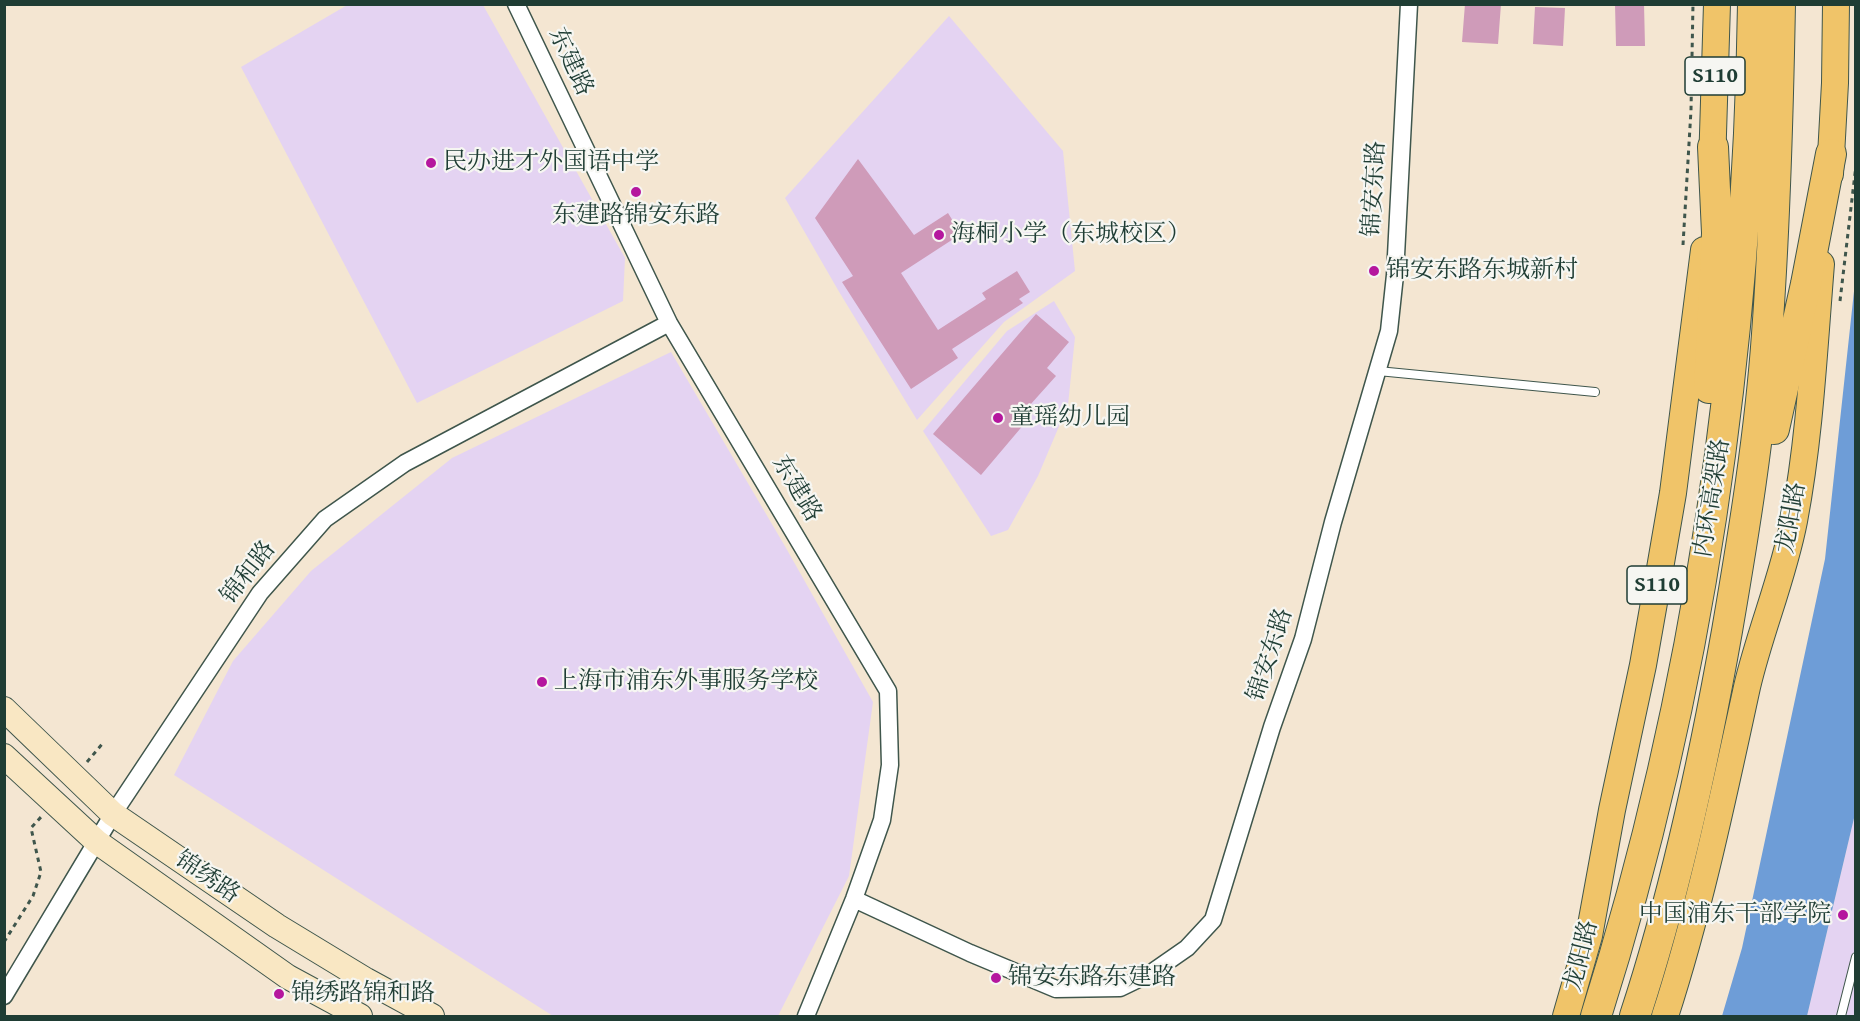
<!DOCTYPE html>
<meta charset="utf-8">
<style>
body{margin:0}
#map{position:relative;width:1860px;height:1021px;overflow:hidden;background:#f4e6d2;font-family:"Gentium Book Plus",serif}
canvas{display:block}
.frame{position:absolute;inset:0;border:6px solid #1f3d34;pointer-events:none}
</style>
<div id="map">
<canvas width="1860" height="1021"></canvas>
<div class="frame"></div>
</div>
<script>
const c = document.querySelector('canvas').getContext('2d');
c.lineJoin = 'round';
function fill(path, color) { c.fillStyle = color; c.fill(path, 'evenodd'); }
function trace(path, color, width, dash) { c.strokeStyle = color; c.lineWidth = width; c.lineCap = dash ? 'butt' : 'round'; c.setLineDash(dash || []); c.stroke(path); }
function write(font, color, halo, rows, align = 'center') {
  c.font = font + ' "Gentium Book Plus","Noto Serif SC",serif'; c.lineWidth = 4.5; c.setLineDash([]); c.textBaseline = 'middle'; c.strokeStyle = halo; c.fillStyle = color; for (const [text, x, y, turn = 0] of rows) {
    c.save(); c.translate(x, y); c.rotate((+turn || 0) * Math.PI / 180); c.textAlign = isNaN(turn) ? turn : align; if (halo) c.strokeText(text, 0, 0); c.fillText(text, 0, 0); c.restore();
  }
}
const built = new Path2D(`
 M349,4L483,5L625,258L623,301L417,403L241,67Z
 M949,16L1063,151L1075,271L1004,322L917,420L838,290L785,198Z
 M1054,301L1075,337L1068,405L1038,476L1008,530L991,536L923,431L1007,331Z
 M671,352L786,548L873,702L849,876L778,1016H553L174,775L233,661L311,571L452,458Z
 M1855,814V1016H1807Z`);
const water = new Path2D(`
 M1855,282V814L1807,1016H1722L1742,948L1825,559Z`);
const building = new Path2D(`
 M1465,4H1501L1498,44L1462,42Z
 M1615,4H1644L1645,46H1616Z
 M1535,7L1565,8L1563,46L1533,44Z
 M858,159L914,235L948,213L961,234L901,273L938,330L986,299L982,293L1017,271L1030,292L1019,299L1023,303L952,349L958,358L911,389L842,282L853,276L815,218Z
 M1036,314L1069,342L1047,368L1056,376L1030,405L1036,410L981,475L933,434Z`);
const path = new Path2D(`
 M1683,245L1691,110L1693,4
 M1840,301L1856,165
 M87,762L103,743
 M4,942L33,896L41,872L31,828L41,817`);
const lane = new Path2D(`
 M1378,371L1595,392
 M1841,1016L1856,957`);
const street = new Path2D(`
 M516,4L669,323L888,691L890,765L882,820L854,899L806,1016
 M854,899L970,953L1056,989L1120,988L1151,973L1187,948L1213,920L1272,727L1303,639L1333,522L1389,331L1395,275L1409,4
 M4,996L113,814L260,593L325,519L405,463L669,323`);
const secondary = new Path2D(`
 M4,709L113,814L277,926L366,980L432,1016
 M4,756L97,842L288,977L360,1016`);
const primary = new Path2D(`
 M1712,166L1717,4
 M1830,174L1835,83L1836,4
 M1566,1016L1589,936L1612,810L1643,665L1658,580L1673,493L1704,250
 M1665,1016C1700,908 1723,797 1747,687C1760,631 1783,578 1794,521C1810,437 1814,349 1821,264`);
const highway = new Path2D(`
 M1709,388L1717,233L1713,147
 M1774,429L1806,284L1831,154
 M1596,1016C1699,691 1748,346 1753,4
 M1635,1016C1676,891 1704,761 1727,631C1744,532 1760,434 1767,334C1775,225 1778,114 1780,4`);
const markers = [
 [431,163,6,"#b5179e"],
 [636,192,6,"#b5179e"],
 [939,235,6,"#b5179e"],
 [1374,271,6,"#b5179e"],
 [998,418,6,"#b5179e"],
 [542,682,6,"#b5179e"],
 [1843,915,6,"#b5179e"],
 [996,978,6,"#b5179e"],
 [279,994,6,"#b5179e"]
];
const shields = [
 [1715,76,60],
 [1657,585,60]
];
const shieldNames = [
 ["S110",1715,76],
 ["S110",1657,585]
];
const streetNames = [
 ["东建路",570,62,65],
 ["锦安东路",1375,189,-87],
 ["东建路",796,489,59],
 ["内环高架路",1713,498,-81],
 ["龙阳路",1792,518,-80],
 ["锦和路",249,573,-52],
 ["锦安东路",1271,655,-72],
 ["锦绣路",207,878,34],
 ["龙阳路",1582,956,-76]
];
const poiNames = [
 ["民办进才外国语中学",443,163],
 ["东建路锦安东路",636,216,"center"],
 ["海桐小学（东城校区）",951,235],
 ["锦安东路东城新村",1386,271],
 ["童瑶幼儿园",1010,418],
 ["上海市浦东外事服务学校",554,682],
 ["中国浦东干部学院",1831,915,"right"],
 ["锦安东路东建路",1008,978],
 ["锦绣路锦和路",291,994]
];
fill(built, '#e4d3f2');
fill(water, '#6e9dd7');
fill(building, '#cf9bb9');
trace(lane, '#3f564c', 10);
trace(street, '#3f564c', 19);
trace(secondary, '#3f564c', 26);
trace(primary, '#3f564c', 28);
trace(highway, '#3f564c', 32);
trace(path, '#3f564c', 3, [4.5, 4.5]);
trace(lane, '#fff', 8);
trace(street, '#fff', 16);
trace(secondary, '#f9e7c3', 24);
trace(primary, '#f0c469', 26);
trace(highway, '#f0c469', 30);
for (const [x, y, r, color] of markers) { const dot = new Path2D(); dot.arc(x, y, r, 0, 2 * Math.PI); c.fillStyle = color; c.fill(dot); trace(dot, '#f6f6f2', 2); }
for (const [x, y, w] of shields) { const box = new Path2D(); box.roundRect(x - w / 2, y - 19, w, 38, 4.5); c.fillStyle = '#f6f6f2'; c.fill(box); trace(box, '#1f3d34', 1.5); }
write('bold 22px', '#1f3d34', null, shieldNames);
write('24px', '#1f3d34', '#f6f6f2', streetNames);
write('24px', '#1f3d34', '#f6f6f2', poiNames, 'left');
</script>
